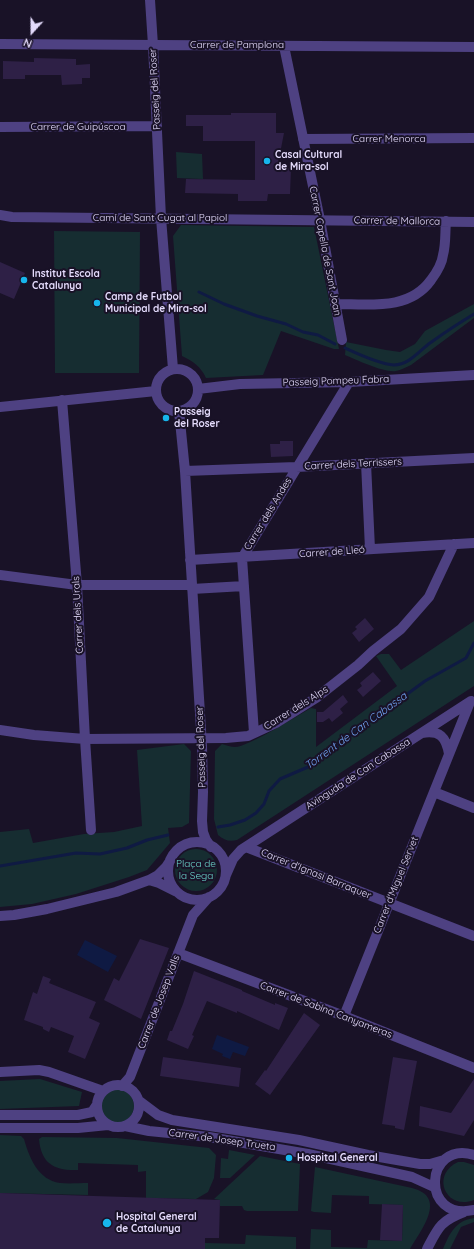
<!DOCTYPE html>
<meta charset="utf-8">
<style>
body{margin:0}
#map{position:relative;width:474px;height:1249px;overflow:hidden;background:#191227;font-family:Quicksand,sans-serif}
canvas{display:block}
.north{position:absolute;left:12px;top:12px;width:40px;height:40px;-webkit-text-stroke:3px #191227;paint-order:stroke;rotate:201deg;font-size:11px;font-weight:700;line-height:16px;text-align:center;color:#e4dbfc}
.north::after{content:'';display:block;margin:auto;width:14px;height:18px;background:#e4dbfc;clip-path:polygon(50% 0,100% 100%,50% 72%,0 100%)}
</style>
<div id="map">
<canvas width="474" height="1249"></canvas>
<div class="north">N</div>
</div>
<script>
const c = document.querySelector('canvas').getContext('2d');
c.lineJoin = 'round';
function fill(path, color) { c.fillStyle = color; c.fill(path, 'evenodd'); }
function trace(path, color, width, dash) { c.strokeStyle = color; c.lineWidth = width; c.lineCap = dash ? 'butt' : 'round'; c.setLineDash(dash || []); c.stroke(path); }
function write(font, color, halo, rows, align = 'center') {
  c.font = font + ' Quicksand,sans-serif'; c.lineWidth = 4; c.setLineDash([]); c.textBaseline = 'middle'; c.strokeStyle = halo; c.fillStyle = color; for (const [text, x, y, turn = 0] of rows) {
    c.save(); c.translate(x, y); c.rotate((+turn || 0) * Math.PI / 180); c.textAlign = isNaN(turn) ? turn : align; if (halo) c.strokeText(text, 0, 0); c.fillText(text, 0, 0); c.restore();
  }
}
const green = new Path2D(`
 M176,152L202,154L203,179L177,178Z
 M181,225L314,227L339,349H334L281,331L263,375L206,378C201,367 193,361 182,356L173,236Z
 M54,231L140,232L139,373H55Z
 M474,304V318L411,365C406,367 401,370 396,371C384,373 357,360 345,355L346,342L386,350L400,352L415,344L425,331Z
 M474,621V686L237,840C229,842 224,840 218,835L214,819L215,751L222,744C226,745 231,747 235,747C248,747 297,716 311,708L316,709V747L397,686L376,656L381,654H389L401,670Z
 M184,744L191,751L189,823L182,827L168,828L170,843L147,870L129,877L76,894L32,904L0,907V832L29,829L33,843L84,834L114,832L142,826L137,750Z
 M175 870a21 21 0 1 1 42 0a21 21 0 1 1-42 0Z
 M40,1079L82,1092L79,1106L0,1109V1081Z
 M100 1106a17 17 0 1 1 34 0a17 17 0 1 1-34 0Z
 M0,1135L21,1136L24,1139C29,1157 38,1180 60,1183C69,1184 79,1183 88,1183V1195L0,1193Z
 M42,1137L117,1138L209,1148L216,1155L214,1178L208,1192L196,1199L146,1198V1171L138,1172V1165L78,1163V1170C55,1171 41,1164 39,1139Z
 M229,1150L255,1155L230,1178H220L221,1158L228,1159Z
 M260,1156L300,1164L298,1211H247L244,1210L242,1206H220V1200L214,1199Z
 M458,1162H464L474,1165V1200C446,1211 430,1175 458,1162Z
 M315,1167L412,1188C448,1197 421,1230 410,1249H310L311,1229L331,1230V1247L367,1248L368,1240L402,1241L403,1205L369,1204V1196L332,1195L331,1213L314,1212L311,1211Z
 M474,1218V1222L461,1227L450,1249H443C450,1233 455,1221 474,1218Z
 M246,1235L296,1237V1249H205V1243L245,1244Z`);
const water = new Path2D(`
 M85,940L117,956L108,972L77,955Z
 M217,1035L249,1047L245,1056L233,1052L230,1059L222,1056L223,1054L212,1049Z`);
const stream = new Path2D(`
 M199,292L224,304L257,316L286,324L303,332L318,335L335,344
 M345,348C358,354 379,364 394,365C409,365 419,351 430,343C444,333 459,323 474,314
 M218,827L230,825L245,820L256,813L264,804L269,791L280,779L308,767L425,681L466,658L474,643
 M0,866L76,853L100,854L127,848L147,840L168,835`);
const building = new Path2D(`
 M34,58L76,59V65L90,64V78H82V84L62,85L61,75H25V79H3V61L34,62Z
 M231,113H276V133H284L277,169L291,168L290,194H268L267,201H238V194L185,193L186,179L255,180V141H203V126H186V115H231Z
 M0,262L25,273L14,299L0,293Z
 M280,441H293V456L271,457L270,444H280Z
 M365,618L374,629L359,642L352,633L357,629L355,627Z
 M373,672L381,681L363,697L357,690L362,686L360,683Z
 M343,695L348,702L340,709L343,713L332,722L329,718L323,722H317V712H323Z
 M140,939L169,948L141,1019L104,1000L114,978L119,981Z
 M194,971L242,990V991L275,1005V1003L288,1008L279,1030L237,1011V1013L207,1001L192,1035L194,1036L188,1049L167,1040L170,1031H172L183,1004Z
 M43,976L51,979L49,983L96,1002L89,1018L100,1023L85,1059L68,1052L74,1036L51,1027L49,1032L43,1029V1027L24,1020L33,992L37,994Z
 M304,1013L320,1025L270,1095L255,1084L265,1070L266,1071Z
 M163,1057L241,1068L239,1087L160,1076Z
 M393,1057L417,1061L404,1130L395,1128V1126L382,1124Z
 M474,1079V1120L464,1136L419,1126L420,1106L451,1113Z
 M0,1193L220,1200L219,1238H205V1249H0Z
 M382,1204L403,1205L402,1241L380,1240Z`);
const minor = new Path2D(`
 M150,0L153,45L161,218L173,369
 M0,44L474,47
 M284,46L320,220L342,340
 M0,127L157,126
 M303,139L474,138
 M0,215L12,217L474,222
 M335,304C369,304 409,311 431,280C437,272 442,264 443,255C446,244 445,232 446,221
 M156 390a21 21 0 1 1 42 0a21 21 0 1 1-42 0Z
 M198,389L240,384L349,382L474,375
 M62,400L77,585L85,739L91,830
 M0,407L156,391
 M179,411L185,471L202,746L203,792L202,821L203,832L206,840L211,847
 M366,463L370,549
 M185,471L296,467L474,458
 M190,560L474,543
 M0,575L77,585H192
 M192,589L244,586
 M0,730L34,735L85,739L226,738L248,736L276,723L316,698L358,665L373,651L401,629L429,597L454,544
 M254,733L242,558L349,382
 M422,733C440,730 446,737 449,754
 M434,792L474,808
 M168 871a29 29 0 1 1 58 0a29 29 0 1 1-58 0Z
 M246,847L474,936
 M226,875L233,859L241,850L471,701
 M149,880L159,883L175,891
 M0,916L14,915L47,909L116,892L149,880L158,875L166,867L172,858
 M178,953L344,1016L474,1068
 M344,1016L470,702
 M0,1072L39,1070L49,1072L103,1091
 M97 1106a21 21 0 1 1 42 0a21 21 0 1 1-42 0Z
 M122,1086L130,1077L193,915L209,897
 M138,1100L158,1115L172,1120L299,1140L368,1155L420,1164H430L444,1160
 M0,1115H78L92,1112L96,1106
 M125,1126L149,1131L209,1137L308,1154L412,1177L434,1187
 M0,1128H78L108,1125
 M474,1155C424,1140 420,1222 474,1210
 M427,1249C438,1228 440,1221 464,1212`);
const markers = [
 [267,161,4,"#17b5ec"],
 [24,280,4,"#17b5ec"],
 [97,303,4,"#17b5ec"],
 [166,418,4,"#17b5ec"],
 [289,1158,4,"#17b5ec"],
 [107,1223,5,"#17b5ec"]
];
const streetNames = [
 ["Carrer de Pamplona",237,45],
 ["Passeig del Roser",155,89,-93],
 ["Carrer de Guipúscoa",78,127],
 ["Carrer Menorca",389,139],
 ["Camí de Sant Cugat al Papiol",160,218],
 ["Carrer de Mallorca",397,221,1],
 ["Carrer Capella de Sant Joan",325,251,79],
 ["Passeig Pompeu Fabra",336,381,-2],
 ["Carrer dels Terrissers",353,464,-3],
 ["Carrer dels Andes",268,514,-59],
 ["Carrer de Lleó",332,552,-4],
 ["Carrer dels Urals",78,615,-93],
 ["Carrer dels Alps",296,708,-32],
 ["Passeig del Roser",201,747,-92],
 ["Avinguda de Can Cabassa",358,774,-33],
 ["Carrer d'Ignasi Barraquer",316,874,22],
 ["Carrer d'Miguel Servet",396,885,-68],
 ["Carrer de Josep Valls",159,1002,-69],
 ["Carrer de Sabina Canyameras",326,1010,21],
 ["Carrer de Josep Trueta",222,1140,8]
];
const poiNames = [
 ["Casal Cultural",275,155],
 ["de Mira-sol",275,167],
 ["Institut Escola",32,274],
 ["Catalunya",32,286],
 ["Camp de Futbol",105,297],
 ["Municipal de Mira-sol",105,309],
 ["Passeig",174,412],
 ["del Roser",174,424],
 ["Hospital General",297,1158],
 ["Hospital General",116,1217],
 ["de Catalunya",116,1229]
];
const parkNames = [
 ["Plaça de",196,864],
 ["la Sega",196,876]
];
const waterNames = [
 ["Torrent de Can Cabassa",356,731,-36]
];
fill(green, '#162d31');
fill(water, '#0f1a43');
trace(stream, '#0f1a43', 3);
fill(building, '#2e2046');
trace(minor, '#4e4182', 10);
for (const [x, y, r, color] of markers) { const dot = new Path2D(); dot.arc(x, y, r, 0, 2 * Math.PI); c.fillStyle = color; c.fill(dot); trace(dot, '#191227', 1.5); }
write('10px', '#e4dbfc', '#191227', streetNames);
write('bold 10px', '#e4dbfc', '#191227', poiNames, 'left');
write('10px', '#6cd7cd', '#191227', parkNames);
write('italic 11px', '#72a3f3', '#191227', waterNames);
</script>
